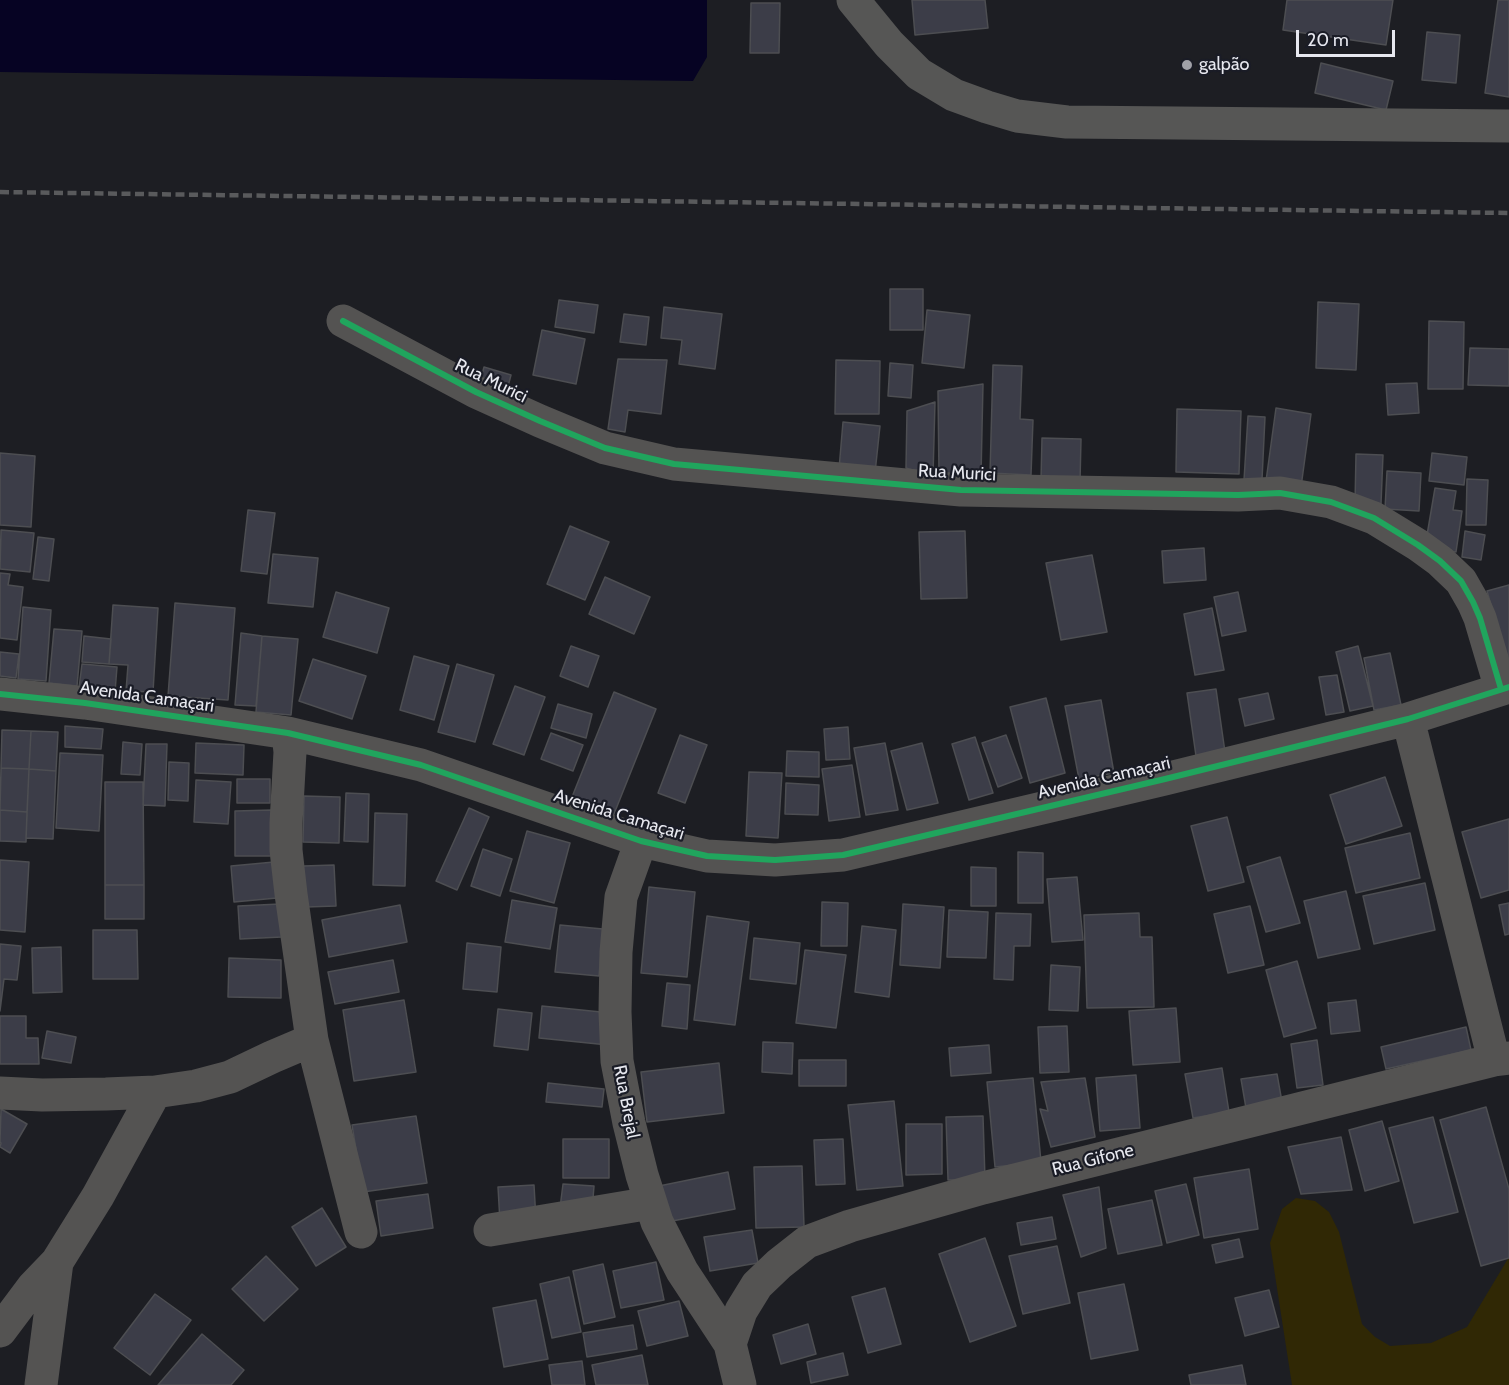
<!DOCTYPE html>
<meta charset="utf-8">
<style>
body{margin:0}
#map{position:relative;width:1509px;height:1385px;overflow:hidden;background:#1d1e23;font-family:Cabin,sans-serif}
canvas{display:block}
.scale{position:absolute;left:1296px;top:30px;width:99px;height:27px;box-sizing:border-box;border:3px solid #e7e8ef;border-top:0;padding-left:8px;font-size:18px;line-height:21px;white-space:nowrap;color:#e7e8ef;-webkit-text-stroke:4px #1a1c26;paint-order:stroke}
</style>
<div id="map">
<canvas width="1509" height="1385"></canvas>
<div class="scale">20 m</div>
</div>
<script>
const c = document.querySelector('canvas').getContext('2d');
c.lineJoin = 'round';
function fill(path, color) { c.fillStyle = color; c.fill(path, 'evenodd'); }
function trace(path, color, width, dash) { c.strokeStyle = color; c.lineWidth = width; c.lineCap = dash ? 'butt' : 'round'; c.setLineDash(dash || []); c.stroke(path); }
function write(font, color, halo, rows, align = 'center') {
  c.font = font + ' Cabin,sans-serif'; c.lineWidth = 4.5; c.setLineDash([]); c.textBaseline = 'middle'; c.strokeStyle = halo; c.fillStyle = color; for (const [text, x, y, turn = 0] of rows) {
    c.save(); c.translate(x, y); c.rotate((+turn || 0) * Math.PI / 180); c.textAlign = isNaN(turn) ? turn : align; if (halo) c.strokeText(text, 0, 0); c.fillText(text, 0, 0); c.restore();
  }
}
const green = new Path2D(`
 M1296,1198L1315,1201L1329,1212L1339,1232L1362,1324L1375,1337L1390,1346L1431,1343L1467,1327L1509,1257V1385H1292L1270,1243L1282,1209Z`);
const water = new Path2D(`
 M0,0H707V57L693,81L0,72Z`);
const building = new Path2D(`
 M912,0H985L988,28L915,35Z
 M1287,0H1393L1386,45L1283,30Z
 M1498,0H1509V97L1485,93Z
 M751,3H780L779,53H750Z
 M1427,32L1460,35L1456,83L1422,80Z
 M1321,63L1393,81L1386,110L1315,93Z
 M890,289H923V330H890Z
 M559,300L598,305L594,333L555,327Z
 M1318,302L1359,304L1356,370L1316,368Z
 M664,307L722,314L715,369L679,364L682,340L661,338Z
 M927,310L970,315L964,368L922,363Z
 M624,314L649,317L646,345L620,342Z
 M1429,321L1464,322L1463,389H1428Z
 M542,330L585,339L576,384L533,375Z
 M1470,348L1509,349V386L1468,385Z
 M618,359L667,360L661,414L628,410L625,432L608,429Z
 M836,360L880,361L879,414H835Z
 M890,363L913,365L911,398L888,396Z
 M993,365L1022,366L1020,419L1033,420L1031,475L990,473Z
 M484,367L511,375L506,394L479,386Z
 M1417,383L1419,413L1388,415L1386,384Z
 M983,384L981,476H939L938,391Z
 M935,402L933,476L906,468L907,411Z
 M1276,408L1311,414L1301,487L1266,481Z
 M1177,409L1241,411L1239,474L1176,472Z
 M1248,416L1265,417L1262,480H1244Z
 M843,422L880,426L875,473L839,469Z
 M1042,438L1081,439L1080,482L1041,480Z
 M0,453L35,456L31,527L0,525Z
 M1432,453L1467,457L1464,485L1429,481Z
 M1356,454L1383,455L1381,504L1355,503Z
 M1387,471L1421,473L1419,511L1385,509Z
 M1467,479L1488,480L1486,525H1466Z
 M1435,488L1456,491L1453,510L1462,511L1456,552L1425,547Z
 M248,510L275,513L267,574L241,571Z
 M570,526L609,542L585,600L547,584Z
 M1,530L34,533L30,572L0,569Z
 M965,531L967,598L921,599L919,532Z
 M1465,531L1485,535L1481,560L1462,557Z
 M38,537L54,539L49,581L33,579Z
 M1204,548L1206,580L1164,583L1162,551Z
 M273,554L318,558L313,607L268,603Z
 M1092,555L1107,632L1061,640L1046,563Z
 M0,573L10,574L8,585L23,587L17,640L0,638Z
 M605,577L650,597L634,634L589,614Z
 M1509,585V668L1487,591Z
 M336,592L389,608L377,653L323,637Z
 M1238,592L1246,631L1222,636L1214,597Z
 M175,603L235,608L228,700L168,696Z
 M113,605L158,608L153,692L126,691L128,665L109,664Z
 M23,607L51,610L46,681L18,679Z
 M1212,608L1224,670L1195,675L1184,614Z
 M54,629L82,631L77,686L49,683Z
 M241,633L262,636L256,706L235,705Z
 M84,636L111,639L109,664L82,662Z
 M262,636L298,639L291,715L256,712Z
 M571,646L599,656L588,687L560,676Z
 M1358,646L1373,706L1350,711L1336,652Z
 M0,652L19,654L16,678L0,676Z
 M1390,653L1401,705L1374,710L1364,658Z
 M414,656L449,666L434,720L400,710Z
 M313,659L366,676L352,719L299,701Z
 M82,664L117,667L115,692L79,688Z
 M457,664L494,675L475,742L438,732Z
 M1337,675L1344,712L1326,715L1319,677Z
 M515,686L545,697L524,755L493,744Z
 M1216,689L1225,752L1196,756L1187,693Z
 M614,692L656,709L614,814L572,797Z
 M1268,693L1274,719L1245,726L1239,699Z
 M1046,698L1065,773L1030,783L1010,707Z
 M1101,700L1114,773L1079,779L1065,706Z
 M558,704L592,714L586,738L551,728Z
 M65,726L103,729L101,749L65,747Z
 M848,727L850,759L826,760L824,729Z
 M2,730L31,731L29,769L1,768Z
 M31,731L58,732L56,771L29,769Z
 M551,733L583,745L573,771L541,759Z
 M680,735L707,745L685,803L658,793Z
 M1006,735L1022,778L998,787L982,743Z
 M975,737L993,793L969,800L952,744Z
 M123,742L142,744L140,775L121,774Z
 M196,743L244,745L243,775L195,773Z
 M885,743L898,810L866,815L854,748Z
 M922,743L938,803L907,810L891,751Z
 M146,744H167L165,806L143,805Z
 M787,751L819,752V777L786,776Z
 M60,753L103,755L99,831L56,828Z
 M169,762L189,763L188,801L168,800Z
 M852,765L860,817L829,821L822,769Z
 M1,768L29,769L27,812L0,810Z
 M29,769L56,771L53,839L26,838Z
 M749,772L782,773L778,838L746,836Z
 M1385,777L1402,826L1346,844L1330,795Z
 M237,779H270V803H237Z
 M196,780L231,782L228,824L194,822Z
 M105,782H143L144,885H105Z
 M786,783L819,785L818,815L785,814Z
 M346,793L369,794L368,842L344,841Z
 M304,796L340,797L339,843L303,842Z
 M469,808L489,817L457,890L436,881Z
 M0,810L27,812L26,842L0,841Z
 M272,810V856H235V811Z
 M375,813L407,814L405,886L373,885Z
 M1227,817L1244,882L1208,891L1191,826Z
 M1509,819V890L1481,898L1462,832Z
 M527,831L570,843L554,903L510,891Z
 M1410,833L1420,878L1356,893L1345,848Z
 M483,849L512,859L500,896L471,886Z
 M1018,852L1043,853V903H1018Z
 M1280,857L1300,923L1266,932L1247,867Z
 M0,860L29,862L25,932L0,930Z
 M274,862L277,898L234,902L231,866Z
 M334,865L336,906L306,907L303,866Z
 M971,867L996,868V906H971Z
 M1077,877L1083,940L1052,942L1047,879Z
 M1425,883L1435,930L1374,944L1363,896Z
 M105,885H144V919H105Z
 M649,887L695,892L687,977L641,973Z
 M1346,891L1360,949L1318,958L1304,901Z
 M512,900L557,908L550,949L505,942Z
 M822,902L848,903L847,946H821Z
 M1509,903V934L1505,935L1499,905Z
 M280,904L282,937L240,939L238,906Z
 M903,904L944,907L940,968L900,965Z
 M400,905L407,942L329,957L322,920Z
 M1250,906L1264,965L1228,973L1214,914Z
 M949,910L988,912L986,958L947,957Z
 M996,913L1031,914L1030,946H1014L1013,980L994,979Z
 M1139,913L1140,937H1152L1154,1007L1087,1008L1084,915Z
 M707,916L749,922L735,1025L694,1020Z
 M560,925L603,929L599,976L555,972Z
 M862,926L896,930L889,997L855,992Z
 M93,930H137L138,979H93Z
 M754,938L800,943L796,984L750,979Z
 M467,943L501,947L497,992L463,989Z
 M0,944L21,946L17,980L4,979L0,1011Z
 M61,947L62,992L33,993L32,948Z
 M805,950L846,955L836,1028L796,1023Z
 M229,958L281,960V998L228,997Z
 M393,960L399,992L335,1004L328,972Z
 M1297,961L1316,1028L1284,1037L1266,970Z
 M1051,965L1080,967L1078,1011L1049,1010Z
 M667,983L690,985L687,1029L662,1026Z
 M404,1000L416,1072L354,1081L343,1010Z
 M1356,1000L1360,1031L1331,1034L1328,1003Z
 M542,1006L611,1013L608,1045L539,1038Z
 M1176,1008L1180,1062L1133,1065L1129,1011Z
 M498,1009L532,1013L528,1050L494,1046Z
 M0,1016H26V1038H38L39,1064H0Z
 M1067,1026L1069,1072L1040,1073L1038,1027Z
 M1466,1027L1471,1050L1386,1069L1381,1047Z
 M47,1031L76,1037L71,1063L42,1058Z
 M1317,1040L1323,1085L1297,1088L1291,1044Z
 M763,1042L793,1043L792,1074L762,1072Z
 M989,1045L991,1073L951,1076L949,1048Z
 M799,1060H846V1086H799Z
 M719,1063L724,1113L647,1122L641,1072Z
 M1222,1068L1229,1112L1193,1118L1185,1074Z
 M1277,1074L1282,1102L1246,1108L1241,1079Z
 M1136,1075L1140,1128L1100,1131L1096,1078Z
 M1033,1078L1041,1162L995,1167L987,1082Z
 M1085,1078L1095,1137L1051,1147L1040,1109L1048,1111L1041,1082Z
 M548,1083L604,1089L602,1107L546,1102Z
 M894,1101L903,1186L857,1190L848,1105Z
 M1486,1107L1509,1189V1258L1481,1266L1440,1120Z
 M1,1109L27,1124L10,1153L0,1147L1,1143L0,1142Z
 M416,1116L427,1183L363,1192L352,1125Z
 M983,1116L985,1179L948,1180L946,1117Z
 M1433,1117L1458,1212L1414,1223L1389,1128Z
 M1382,1121L1399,1181L1365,1191L1349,1130Z
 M906,1124H942V1174L906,1175Z
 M1341,1137L1352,1190L1301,1194L1288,1147Z
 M563,1139H609V1178H563Z
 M843,1139L845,1184L816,1185L814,1140Z
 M802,1166L804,1227L756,1228L754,1167Z
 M1249,1169L1258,1229L1204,1238L1194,1178Z
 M728,1172L735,1209L667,1222L659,1186Z
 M563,1184L594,1186L592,1211L560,1208Z
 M1186,1184L1199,1235L1167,1243L1155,1191Z
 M534,1185L536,1220L500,1222L498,1187Z
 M1099,1187L1106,1248L1081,1257L1063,1195Z
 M428,1194L433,1228L381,1236L376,1201Z
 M1152,1200L1162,1245L1118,1254L1108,1209Z
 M322,1208L346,1247L316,1266L292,1227Z
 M1052,1217L1056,1239L1021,1245L1017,1223Z
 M752,1230L758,1263L710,1271L704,1237Z
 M985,1238L1016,1326L970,1342L939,1254Z
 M1239,1239L1243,1257L1216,1263L1212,1245Z
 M1057,1246L1070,1303L1023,1314L1009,1256Z
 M266,1256L298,1289L264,1321L232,1289Z
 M656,1262L664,1300L621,1308L613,1271Z
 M603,1264L615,1317L584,1324L573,1271Z
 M569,1277L581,1332L552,1338L540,1284Z
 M1124,1284L1138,1350L1091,1359L1078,1293Z
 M885,1288L901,1344L868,1353L852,1297Z
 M1269,1290L1279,1327L1245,1336L1235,1298Z
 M155,1294L191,1320L150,1375L114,1348Z
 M536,1300L548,1359L504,1367L493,1308Z
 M679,1301L688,1336L647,1346L638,1311Z
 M808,1324L816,1354L781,1364L773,1335Z
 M633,1325L637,1349L587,1357L583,1333Z
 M202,1334L244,1370L231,1385H158Z
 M843,1353L848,1375L811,1383L807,1362Z
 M642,1355L648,1385H596L592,1365Z
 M582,1361L585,1385H552L549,1365Z
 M1242,1365L1246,1385H1191L1189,1375Z`);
const street = new Path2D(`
 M343,321L476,392L540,421L605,448L674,464L961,490L1238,495L1280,493L1331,502L1374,518L1418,545L1440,561L1461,581L1473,602L1480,618L1501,689
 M0,694L85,703L288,733L421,765L641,841L707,856L775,860L843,855L1165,779L1408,719L1509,687
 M1408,719L1494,1060
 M288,733L290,752L286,823V850L291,894L312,1040L361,1232
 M641,841L621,897L616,952L615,1012L617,1061L629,1123L642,1175L657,1222L682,1271L730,1344L740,1385
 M0,1093L42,1095L106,1094L155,1092L196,1086L230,1077L272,1057L312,1040
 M490,1230L651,1203
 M0,1331L33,1287L57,1262
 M730,1344L741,1311L757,1285L779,1264L807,1242L850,1226L983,1188L1494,1060L1509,1058
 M41,1385L57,1262L98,1196L155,1092`);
const secondary = new Path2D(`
 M853,0L889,44L919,74L954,95L987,107L1017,116L1067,122L1509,126`);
const rail = new Path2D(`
 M0,192L1509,213`);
const cycleway = new Path2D(`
 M343,321L476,392L540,421L605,448L674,464L961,490L1238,495L1280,493L1331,502L1374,518L1418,545L1440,561L1461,581L1473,602L1480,618L1501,689
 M0,694L85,703L288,733L421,765L641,841L707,856L775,860L843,855L1165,779L1408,719L1509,687`);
const markers = [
 [1187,65,6,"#a0a1a8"]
];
const poiNames = [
 ["galpão",1199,65]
];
const streetNames = [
 ["Rua Murici",491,381,26],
 ["Rua Murici",957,473,3],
 ["Avenida Camaçari",147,697,8],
 ["Avenida Camaçari",1104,778,-13],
 ["Avenida Camaçari",619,815,17],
 ["Rua Brejal",626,1102,79],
 ["Rua Gifone",1093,1160,-14]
];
fill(green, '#302805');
fill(water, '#060323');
fill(building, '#3c3d48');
trace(building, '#4d4e52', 1.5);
trace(street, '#545352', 33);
trace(secondary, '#565655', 33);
trace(rail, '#595a5c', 4.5, [9, 4.5]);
trace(cycleway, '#20a55d', 6);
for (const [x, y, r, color] of markers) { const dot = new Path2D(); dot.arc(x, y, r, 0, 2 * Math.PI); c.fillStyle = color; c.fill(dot); trace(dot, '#1a1c26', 2); }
write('18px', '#e7e8ef', '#1a1c26', poiNames, 'left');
write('18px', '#e7e8ef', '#1a1c26', streetNames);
</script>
